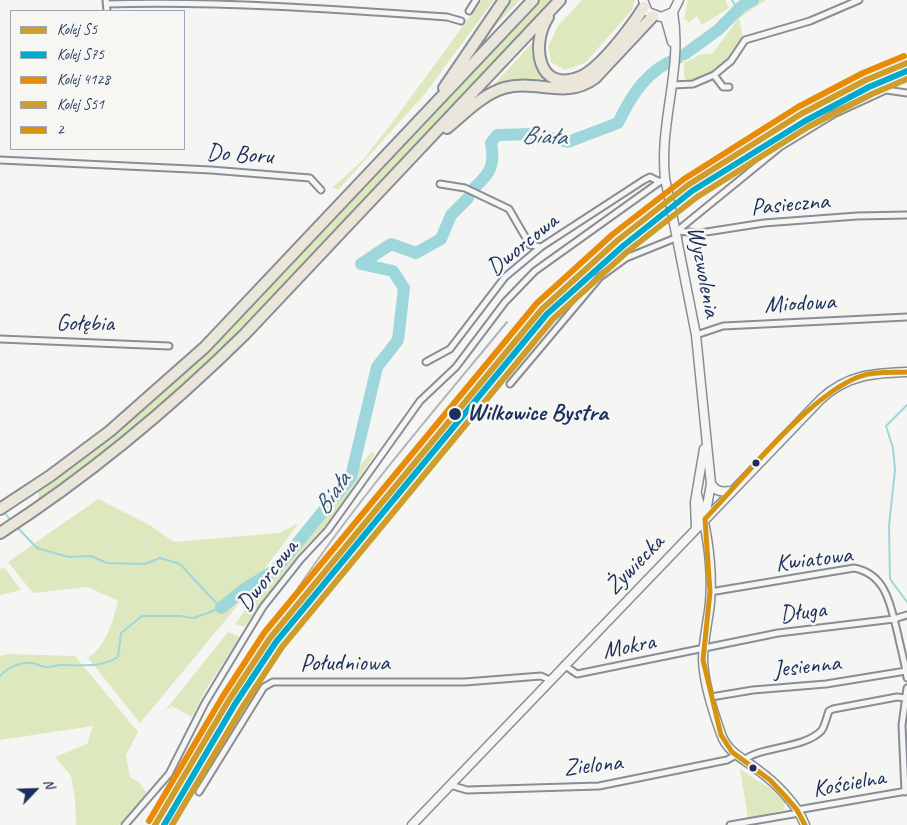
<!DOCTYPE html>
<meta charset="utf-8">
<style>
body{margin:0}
#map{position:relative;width:907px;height:825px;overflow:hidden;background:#f5f5f3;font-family:Caveat,sans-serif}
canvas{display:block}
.legend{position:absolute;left:10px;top:10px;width:175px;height:140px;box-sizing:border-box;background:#f6f6f2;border:1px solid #9ea6b7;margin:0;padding:6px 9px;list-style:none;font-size:15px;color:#1b2f5e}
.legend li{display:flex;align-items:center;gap:10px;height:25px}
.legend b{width:25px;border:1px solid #9ea6b7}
.north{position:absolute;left:10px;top:765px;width:50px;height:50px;-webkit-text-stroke:4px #f6f6f2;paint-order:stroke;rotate:66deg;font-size:14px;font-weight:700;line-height:20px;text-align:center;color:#1b2f5e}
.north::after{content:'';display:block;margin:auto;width:18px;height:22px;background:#1b2f5e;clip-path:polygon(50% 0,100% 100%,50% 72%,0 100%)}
</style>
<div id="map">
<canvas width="907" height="825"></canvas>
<ul class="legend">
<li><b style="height:6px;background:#ce9d2c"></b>Kolej S5</li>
<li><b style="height:6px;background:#00a9ce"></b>Kolej S75</li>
<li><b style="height:6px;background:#e88b09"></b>Kolej 4128</li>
<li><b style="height:6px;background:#ce9d2c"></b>Kolej S51</li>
<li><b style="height:6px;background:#d6940e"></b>2</li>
</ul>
<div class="north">N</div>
</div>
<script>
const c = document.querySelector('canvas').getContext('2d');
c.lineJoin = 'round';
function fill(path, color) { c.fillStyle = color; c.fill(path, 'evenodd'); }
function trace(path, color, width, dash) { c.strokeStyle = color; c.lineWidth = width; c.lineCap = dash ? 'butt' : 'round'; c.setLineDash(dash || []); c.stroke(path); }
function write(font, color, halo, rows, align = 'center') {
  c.font = font + ' Caveat,sans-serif'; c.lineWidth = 5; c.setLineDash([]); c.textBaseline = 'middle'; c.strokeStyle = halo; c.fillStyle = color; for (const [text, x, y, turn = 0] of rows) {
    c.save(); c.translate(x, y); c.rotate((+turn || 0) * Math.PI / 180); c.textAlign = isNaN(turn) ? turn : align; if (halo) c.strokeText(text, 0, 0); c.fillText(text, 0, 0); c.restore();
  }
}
const green = new Path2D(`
 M482,0H494L424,95L338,190L333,187L363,160L392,123Z
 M509,0H520L478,44Z
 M539,0H554L210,363L129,434L44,498H39L38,490L123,426L220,338Z
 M582,0H635L632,10L585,63L565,70L551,62L548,47L558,26Z
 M688,0H725L729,8L702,25L697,16L689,22L684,19Z
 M741,0H766L739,18L743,38L730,57L709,73L688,81L684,77V59L686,62L702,54H712L739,18L732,6Z
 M532,43C530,62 537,70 551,82L520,80L489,90Z
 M372,452L375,454L328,524L307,545L244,627L235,624L326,502Z
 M98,499L151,526L174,542L279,533L299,523L229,616L140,723L88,658C106,646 113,622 118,601L88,587L33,593L8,562Z
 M4,567L21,590L0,595V569Z
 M228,632L240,637L205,691L192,717L172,706L164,712Z
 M8,654L75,656L138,732L126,755L130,777L140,783L146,792L144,798L119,825H76L75,799L71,776L55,757L87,744L93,726L0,740V656Z
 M740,769L771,789L785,802L784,810L748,818Z`);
const stream = new Path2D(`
 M732,0L738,10
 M907,405L886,426L893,448L895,470L889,526L890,579L907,602
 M4,512L12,522
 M0,676C6,669 21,661 31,663C36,663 41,667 46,667C52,667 56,665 61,665C81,665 101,668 118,657L121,633L142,616H179L194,618L221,608L180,564L160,558L145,564L107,563L91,556L68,557L37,548L17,527`);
const river = new Path2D(`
 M685,54L718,30L742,6L753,0
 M475,187C491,173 495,164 491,143L497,135L534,134L568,142L618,123C632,94 647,70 678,58
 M221,608L243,590L276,569L351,477L377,367L398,340L404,288L393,271L361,264L391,244L416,253L441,239L451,215L468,198`);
const street = new Path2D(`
 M106,0L107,11
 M107,4C220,1 334,9 447,17L461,21
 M469,11L476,0
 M714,75L723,87H729
 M673,85L693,84L714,75L731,61L745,40L810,21L859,0
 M0,160L211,170L310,178L321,190
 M440,184L465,188L509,209L530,245L541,247
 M677,231L780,147L834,114L886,90L907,93
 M677,231L700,233L764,223L857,216L907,215
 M696,335L723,326L907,317
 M0,339L169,346
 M426,362L450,349L505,277L541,247L644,180L650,177L660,182
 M510,384L600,277L626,258L678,237
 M710,592L854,568C887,574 891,607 898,635C901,649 905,663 907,678
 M564,665L577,674L778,633L894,619L907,615
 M711,697L753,690L826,684L906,671
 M744,760C761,746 805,749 822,730C825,725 827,716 829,711L833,709L897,697L907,698
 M450,785L467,790L599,786L727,760L736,755
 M199,792L264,687L273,682H465L541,676L550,680
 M905,792L902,725L907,688
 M797,810L907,791
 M125,825L169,774L205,703L263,607L301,559L328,530L420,401L456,367L505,302L535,271L665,178
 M730,825L799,813`);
const secondary = new Path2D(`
 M643,0L648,12L661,17L673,12L679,0
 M673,12C683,69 659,122 665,178L696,335L711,484L705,517
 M665,17L672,42
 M711,484C717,492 721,492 731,491
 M697,494C707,529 713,567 710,603C708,622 703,641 703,660C704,684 713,711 721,734C727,752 744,759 758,770C776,783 797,804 805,825
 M696,528L695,502L704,449
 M412,825L821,399C847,375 873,373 907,372`);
const highway = new Path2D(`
 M548,17C530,45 538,94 580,77C601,68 632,26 644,7
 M444,88L504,0
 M447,128C464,114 483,94 504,88C536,79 566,100 595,78L653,16
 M0,509L50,476L110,431L205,347L533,0
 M0,533C90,475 169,409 245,334L560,0`);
const rail = new Path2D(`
 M743,143L813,99
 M282,612C349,509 429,417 507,322`);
const bus1 = new Path2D(`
 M705,519L710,592L703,660L721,735L732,752L770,780L785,796L797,810L805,825
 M705,519C743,479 811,393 861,376C875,371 893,373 907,372`);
const rail1 = new Path2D(`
 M155,825L229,700L270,638L542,309L618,240L688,185L801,114L866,80L907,63`);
const rail2 = new Path2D(`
 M164,825L235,704L276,642L547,314L623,246L692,191L805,121L869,87L907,71`);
const rail3 = new Path2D(`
 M149,821L223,696L264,633L537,303L613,234L684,179L798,107L863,73L904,56`);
const rail4 = new Path2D(`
 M172,825L242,708L282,647L553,319L628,251L697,197L808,127L872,94L907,79`);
const markers = [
 [455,414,7,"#1b2f5e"],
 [756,463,4.5,"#1b2f5e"],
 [753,768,4.5,"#1b2f5e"]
];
const streetNames = [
 ["Do Boru",240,155,4],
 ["Pasieczna",790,205,-5],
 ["Dworcowa",523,245,-39],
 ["Wyzwolenia",703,272,79],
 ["Miodowa",800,304,-3],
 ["Gołębia",85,324,1],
 ["Kwiatowa",814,560,-7],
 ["Żywiecka",635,565,-46],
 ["Dworcowa",268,576,-52],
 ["Długa",803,613,-7],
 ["Mokra",629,647,-11],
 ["Południowa",345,664],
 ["Jesienna",807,667,-6],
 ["Zielona",593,766,-6],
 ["Kościelna",849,784,-10]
];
const stopNames = [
 ["Wilkowice Bystra",467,414]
];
const waterNames = [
 ["Biała",544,137,3],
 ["Biała",333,494,-55]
];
fill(green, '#dde8be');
trace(stream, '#9ed7db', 2);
trace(river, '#9ed7db', 12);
trace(street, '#898d95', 9);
trace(secondary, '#898d95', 11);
trace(highway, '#898d95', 14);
trace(street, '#f5f5f3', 5);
trace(secondary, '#f5f5f3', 8);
trace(highway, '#eae7da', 10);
trace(rail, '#b2b4b9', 2);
trace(bus1, '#d6940e', 5);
trace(rail1, '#ce9d2c', 6);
trace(rail2, '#00a9ce', 6);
trace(rail3, '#e88b09', 6);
trace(rail4, '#ce9d2c', 6);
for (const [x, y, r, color] of markers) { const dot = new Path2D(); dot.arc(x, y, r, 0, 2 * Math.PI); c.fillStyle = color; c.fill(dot); trace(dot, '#f6f6f2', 2); }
write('24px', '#1b2f5e', '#f6f6f2', streetNames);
write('bold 24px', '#1b2f5e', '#f6f6f2', stopNames, 'left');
write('italic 25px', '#32567b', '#f6f6f2', waterNames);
</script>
